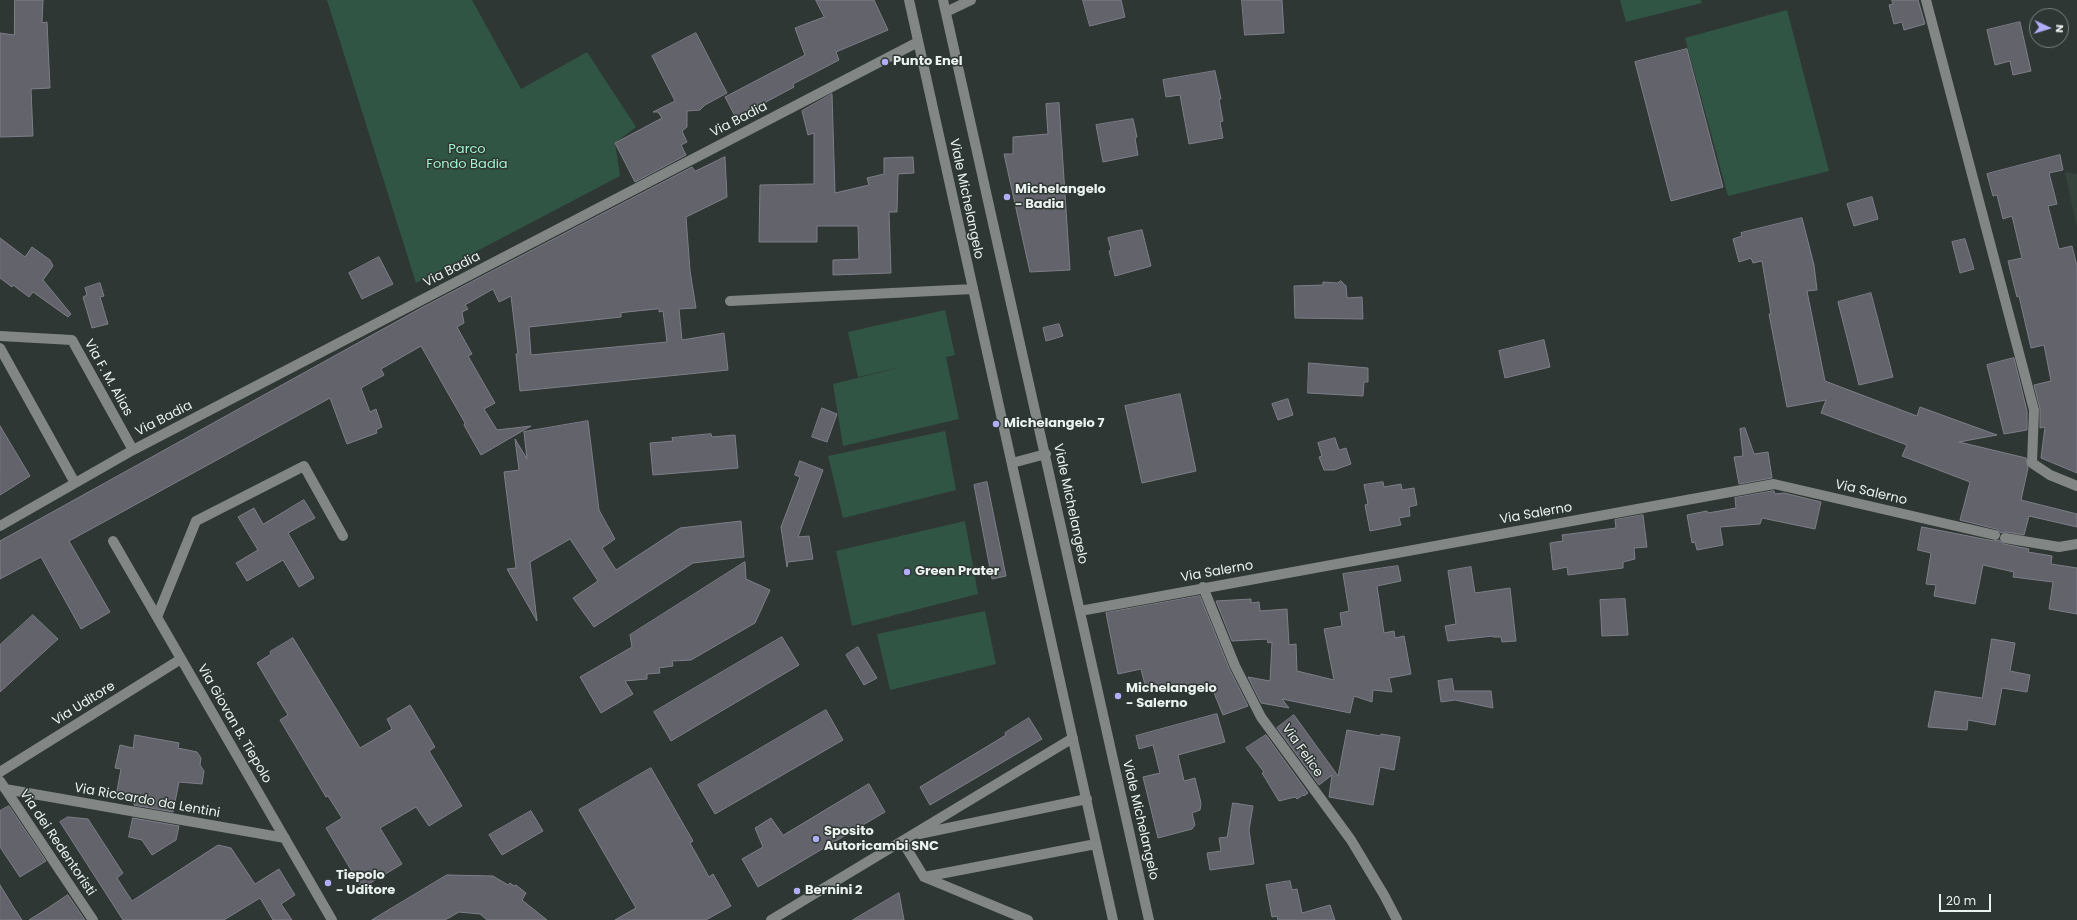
<!DOCTYPE html>
<style>
body{margin:0}
#map{position:relative;width:2077px;height:920px;overflow:hidden;background:#2e3733;font-family:Poppins,sans-serif}
canvas{display:block}
.north{position:absolute;left:2029px;top:8px;width:40px;height:40px;box-sizing:border-box;background:#2e3733;border:1px solid #7a817e;border-radius:50%;rotate:94deg;font-size:11px;font-weight:700;line-height:16px;text-align:center;color:#ebf1ee}
.north::after{content:'';display:block;margin:auto;width:14px;height:18px;background:#b2adf9;clip-path:polygon(50% 0,100% 100%,50% 72%,0 100%)}
.scale{position:absolute;left:1939px;top:894px;width:52px;height:18px;box-sizing:border-box;border:2px solid #ebf1ee;border-top:0;padding-left:5px;font-size:12px;line-height:14px;white-space:nowrap;color:#ebf1ee;-webkit-text-stroke:3px #2e3733;paint-order:stroke}
</style>
<div id="map">
<canvas width="2077" height="920"></canvas>
<div class="north">N</div>
<div class="scale">20 m</div>
</div>
<script>
const c = document.querySelector('canvas').getContext('2d');
c.lineJoin = 'round';
function fill(path, color) { c.fillStyle = color; c.fill(path, 'evenodd'); }
function trace(path, color, width, dash) { c.strokeStyle = color; c.lineWidth = width; c.lineCap = dash ? 'butt' : 'round'; c.setLineDash(dash || []); c.stroke(path); }
function write(font, color, halo, rows, align = 'center') {
  c.font = font + ' Poppins,sans-serif'; c.lineWidth = 3; c.setLineDash([]); c.textBaseline = 'middle'; c.strokeStyle = halo; c.fillStyle = color; for (const [text, x, y, turn = 0] of rows) {
    c.save(); c.translate(x, y); c.rotate((+turn || 0) * Math.PI / 180); c.textAlign = isNaN(turn) ? turn : align; if (halo) c.strokeText(text, 0, 0); c.fillText(text, 0, 0); c.restore();
  }
}
const built = new Path2D(`
 M2065,172L2077,174V228Z`);
const green = new Path2D(`
 M327,0H472L521,89L587,52L636,127L615,143L620,176L416,283Z
 M1620,0H1701L1702,3L1626,22Z
 M1787,10L1829,171L1728,196L1685,38Z
 M945,310L955,355L946,357L959,419L843,446L833,384L906,366L858,377L848,332Z
 M945,431L956,490L843,518L828,456Z
 M965,521L978,594L852,626L836,551Z
 M985,611L996,664L890,690L877,634Z`);
const building = new Path2D(`
 M15,0H43L42,23L47,22L50,88L31,89L33,136L0,137V33L14,35Z
 M816,0H874L888,30L836,52L839,60L793,84L794,87L736,118L725,97L805,55L795,28L824,17Z
 M1083,0H1121L1125,17L1090,26Z
 M1242,0H1282L1284,33L1245,35Z
 M1892,0H1918L1925,24L1904,30L1902,22L1894,24L1889,5L1893,4Z
 M2020,22L2031,71L2013,75L2010,61L1995,65L1987,30Z
 M696,33L727,93L705,105L700,110L687,111V127L682,131L687,142L681,145L686,155L635,182L615,143L662,118L658,112H653L675,101L652,56Z
 M1687,49L1723,187L1671,201L1635,62Z
 M1215,71L1221,99H1219L1223,121L1220,122L1223,138L1189,144L1180,95L1166,97L1163,80Z
 M832,94L835,193L869,185L867,178L884,174V158L913,157L914,173L898,174L897,212H889L891,273L833,275V260L859,259L858,226H817V242H759L760,185L814,184V133L808,135L802,111Z
 M1059,103L1070,270L1030,272L1004,154H1013V137L1048,134L1046,104Z
 M1133,119L1137,137L1135,138L1138,155L1103,162L1096,125Z
 M2060,155L2063,170L2049,173L2057,204L2048,206L2059,249L2072,246L2077,266V473L2041,458L2045,427L2040,428V409L2034,385L2051,381L2044,345L2031,348L2019,296L2017,297L2008,261L2022,258L2012,216L2003,219L1997,195L1993,196L1987,174Z
 M725,157L727,197L686,217L690,271L696,308L679,309L682,340L724,333L728,370L520,391L516,354H518L511,296L499,302L493,289L465,305L468,309L462,312L464,323L457,327L472,354L468,356L495,403L484,409L497,430L531,426L481,455L464,425L465,423L421,346L381,369L384,375L361,388L370,412L376,409L382,427L376,430L377,433L347,444L330,398L69,541L110,612L81,629L41,557L0,579V541L421,308L692,167L695,171ZM659,309V312L663,311L667,342L531,355L529,327L621,317V313Z
 M1872,197L1878,219L1854,226L1847,204Z
 M1802,218L1814,265L1817,290L1807,291L1825,381L1917,416L1920,407L1997,435L1959,442L2026,458L2028,468L2021,500L2077,514V527L2029,516L2024,535L2006,532L2001,533L1996,529L1960,520L1970,482L1902,456L1907,445L1821,413L1826,400L1787,407L1769,314H1771L1762,261L1753,263L1751,258L1739,262L1733,239L1742,236L1741,233Z
 M1142,230L1151,266L1115,276L1109,251L1111,250L1108,238Z
 M0,238L25,257L32,247L50,260L53,266L43,280L71,314L68,317L33,292L29,297L13,285L12,287L0,278Z
 M1965,239L1974,269L1960,273L1952,242Z
 M379,257L393,284L362,299L349,273Z
 M1341,281L1346,286L1347,298L1362,297L1363,319L1295,318L1294,286L1323,285V282L1337,283Z
 M100,283L104,296L100,297L108,324L92,328L83,297L87,295L85,288Z
 M1871,293L1893,377L1859,385L1838,302Z
 M1059,324L1063,336L1046,341L1043,328Z
 M1544,340L1550,367L1505,378L1499,351Z
 M2014,358L2027,411V430L2004,434L1987,365Z
 M1309,363L1368,368V382H1364L1363,396L1308,393Z
 M1180,394L1196,471L1142,483L1125,406Z
 M1288,399L1293,415L1278,420L1272,404Z
 M822,408L837,414L827,442L812,437Z
 M588,421L599,510L615,539L602,548L616,570L680,528L741,521L744,557L693,563L594,627L573,598L598,581L570,539L530,562L537,621L507,569L516,568L504,472L519,470L515,439L527,459L524,432Z
 M0,426L30,476L0,495Z
 M1745,428L1754,454L1768,452L1772,478L1739,484L1734,457L1743,456L1740,429Z
 M711,434L712,437L735,435L738,468L653,475L650,443L673,441L672,438Z
 M1335,438L1339,450L1346,448L1351,464L1334,470H1324L1319,457L1322,456L1318,443Z
 M800,461L823,470L798,537L809,536L813,559L788,562L787,567L781,527L800,477L795,475Z
 M987,482L1006,576L992,579L974,485Z
 M1383,482L1384,487L1401,484L1402,490L1414,488L1417,505L1409,507L1410,516L1399,518L1401,525L1370,531L1365,505L1368,504L1364,485Z
 M1774,491L1775,494L1784,493L1821,502L1815,529L1762,518L1760,524L1720,527L1723,545L1697,550L1695,542L1692,543L1687,515L1707,511L1708,513L1736,508L1735,498Z
 M304,500L315,518L288,533L314,578L299,587L283,560L247,581L236,563L258,550L238,517L254,508L263,524Z
 M1643,515L1647,547L1634,548L1635,559L1623,562V568L1568,575L1567,567L1553,570L1550,543L1563,541L1562,535L1616,528L1615,520Z
 M1922,527L1994,541L1999,540L2004,544L2029,549L2028,552L2052,556L2051,564L2077,568V614L2049,609L2053,582L2013,577L2014,572L1983,565L1975,604L1934,596L1936,585L1926,584L1931,553L1918,550Z
 M745,562L746,579L770,590L755,623L691,660L672,661L673,666L659,668L660,673L647,674V679L625,681L633,694L601,713L580,677L632,647L630,635Z
 M1398,566L1401,581L1377,586L1384,633L1394,631L1395,638L1404,636L1411,674L1389,678L1392,692L1373,690L1372,702L1354,696L1350,713L1282,699L1289,708L1261,703L1248,677L1270,681L1272,642L1268,643L1267,639L1232,641L1216,601L1251,599V603L1259,602L1260,611L1287,609L1289,645L1296,644L1297,671L1334,680L1324,629L1342,626L1340,613L1349,611L1343,574Z
 M1471,567L1475,593L1510,588L1516,641L1502,642L1501,637H1493V636L1448,641L1445,626L1456,624L1448,571Z
 M1200,596L1229,668L1248,706L1223,715L1210,683L1168,692L1166,684L1146,689L1141,669L1118,674L1106,613Z
 M1625,599L1628,635L1602,636L1600,600Z
 M33,615L58,639L0,692V645Z
 M782,637L799,665L671,741L654,712Z
 M293,638L360,748L392,729L387,719L410,705L435,747L429,751L462,806L429,826L416,807L380,828L402,864L362,888L326,828L342,818L328,796L326,797L280,720L288,715L257,663L271,654L270,652Z
 M1992,639L2015,643L2010,671L2030,675L2027,692L2002,688L1995,725L1968,720L1967,730L1928,727L1935,691L1982,698Z
 M858,647L877,678L864,685L846,655Z
 M1452,679L1454,691H1491L1493,708L1455,700L1441,702L1438,681Z
 M826,710L843,740L715,814L698,785Z
 M1217,714L1225,742L1178,755L1184,781L1195,778L1201,803L1200,810L1192,813L1195,825L1192,829L1158,838L1143,777L1160,773L1153,745L1139,749L1136,736Z
 M1294,715L1338,776L1347,730L1380,736L1381,734L1400,737L1394,770L1380,767L1373,805L1329,797L1332,775L1319,785L1277,728Z
 M1029,718L1042,739L930,805L920,787L1006,735L1005,733Z
 M135,735L179,743L178,748L197,752L201,758L200,765L204,771L202,784L179,782L173,812L134,805V799L116,796L121,769L115,768L120,745L133,748Z
 M1266,735L1308,793L1304,796L1303,795L1297,799L1295,797L1279,801L1262,773L1264,772L1246,748Z
 M651,768L693,841L690,843L709,877L713,874L731,906L706,920H615L636,908L579,810Z
 M869,784L885,812L758,887L742,859L763,847L755,828L771,818L783,835Z
 M1233,803L1253,806L1249,830L1254,864L1210,870L1207,853L1221,851L1219,838L1227,837Z
 M9,806L46,861L20,877L0,847V811Z
 M531,811L543,831L502,855L489,835Z
 M68,817L88,819L123,873L117,878L132,901L218,845L231,848L255,884L279,869L295,895L281,904L292,920H273L260,898L224,920H123L60,822Z
 M133,818L179,826L176,840L152,855L142,840L129,837Z
 M447,875L493,876L508,885L510,883L514,886L516,885L526,893L522,900L547,920H487L480,914L459,912L445,920H372Z
 M1290,881L1292,890L1297,889L1302,913L1330,905L1335,920H1278L1277,916L1272,917L1266,885Z
 M0,885L14,908L22,920H0Z
 M899,893L904,920H853Z
 M68,895L85,920H29L48,908Z`);
const minor = new Path2D(`
 M909,0L1113,920
 M943,0L1149,920
 M1926,0L2034,410L2032,463L2050,475L2077,486
 M946,12L971,0
 M730,301L973,289
 M0,336L72,340L133,450
 M0,348L75,483
 M1012,463L1046,454
 M0,526L133,450L918,42
 M2005,538L2059,547L2077,544
 M113,541L332,920
 M1203,587L1235,666L1261,717L1351,840L1384,895L1397,920
 M1080,611L1774,484L1995,535
 M157,617L196,521L304,466L343,536
 M0,772L181,659
 M0,781L93,920
 M5,789L285,838
 M919,834L1087,799
 M902,841L924,877L1096,844
 M924,877L1028,920
 M771,920L1073,738`);
const markers = [
 [885,62,4,"#b2adf9"],
 [1007,197,4,"#b2adf9"],
 [996,424,4,"#b2adf9"],
 [907,572,4,"#b2adf9"],
 [1118,696,4,"#b2adf9"],
 [816,839,4,"#b2adf9"],
 [328,883,4,"#b2adf9"],
 [797,891,4,"#b2adf9"]
];
const poiNames = [
 ["Punto Enel",893,62],
 ["Michelangelo",1015,190],
 ["- Badia",1015,205],
 ["Michelangelo 7",1004,424],
 ["Green Prater",915,572],
 ["Michelangelo",1126,689],
 ["- Salerno",1126,704],
 ["Sposito",824,832],
 ["Autoricambi SNC",824,847],
 ["Tiepolo",336,876],
 ["- Uditore",336,891],
 ["Bernini 2",805,891]
];
const streetNames = [
 ["Via Badia",739,120,-27],
 ["Viale Michelangelo",966,199,78],
 ["Via Badia",452,270,-27],
 ["Via F. M. Alias",108,378,61],
 ["Via Badia",164,419,-27],
 ["Via Salerno",1871,493,13],
 ["Viale Michelangelo",1070,504,78],
 ["Via Salerno",1536,514,-10],
 ["Via Salerno",1217,572,-10],
 ["Via Uditore",84,704,-32],
 ["Via Giovan B. Tiepolo",234,724,60],
 ["Via Felice",1302,751,55],
 ["Via Riccardo da Lentini",147,801,10],
 ["Viale Michelangelo",1140,820,77],
 ["Via dei Redentoristi",57,843,56]
];
const parkNames = [
 ["Parco",467,150],
 ["Fondo Badia",467,165]
];
fill(built, '#34443d');
fill(green, '#315545');
fill(building, '#63636c');
trace(building, '#7e7e88', 1);
trace(minor, '#828785', 10);
for (const [x, y, r, color] of markers) { const dot = new Path2D(); dot.arc(x, y, r, 0, 2 * Math.PI); c.fillStyle = color; c.fill(dot); trace(dot, '#2e3733', 1.5); }
write('bold 13px', '#ebf1ee', '#2e3733', poiNames, 'left');
write('13px', '#ebf1ee', '#2e3733', streetNames);
write('13px', '#a0f3ce', '#2e3733', parkNames);
</script>
